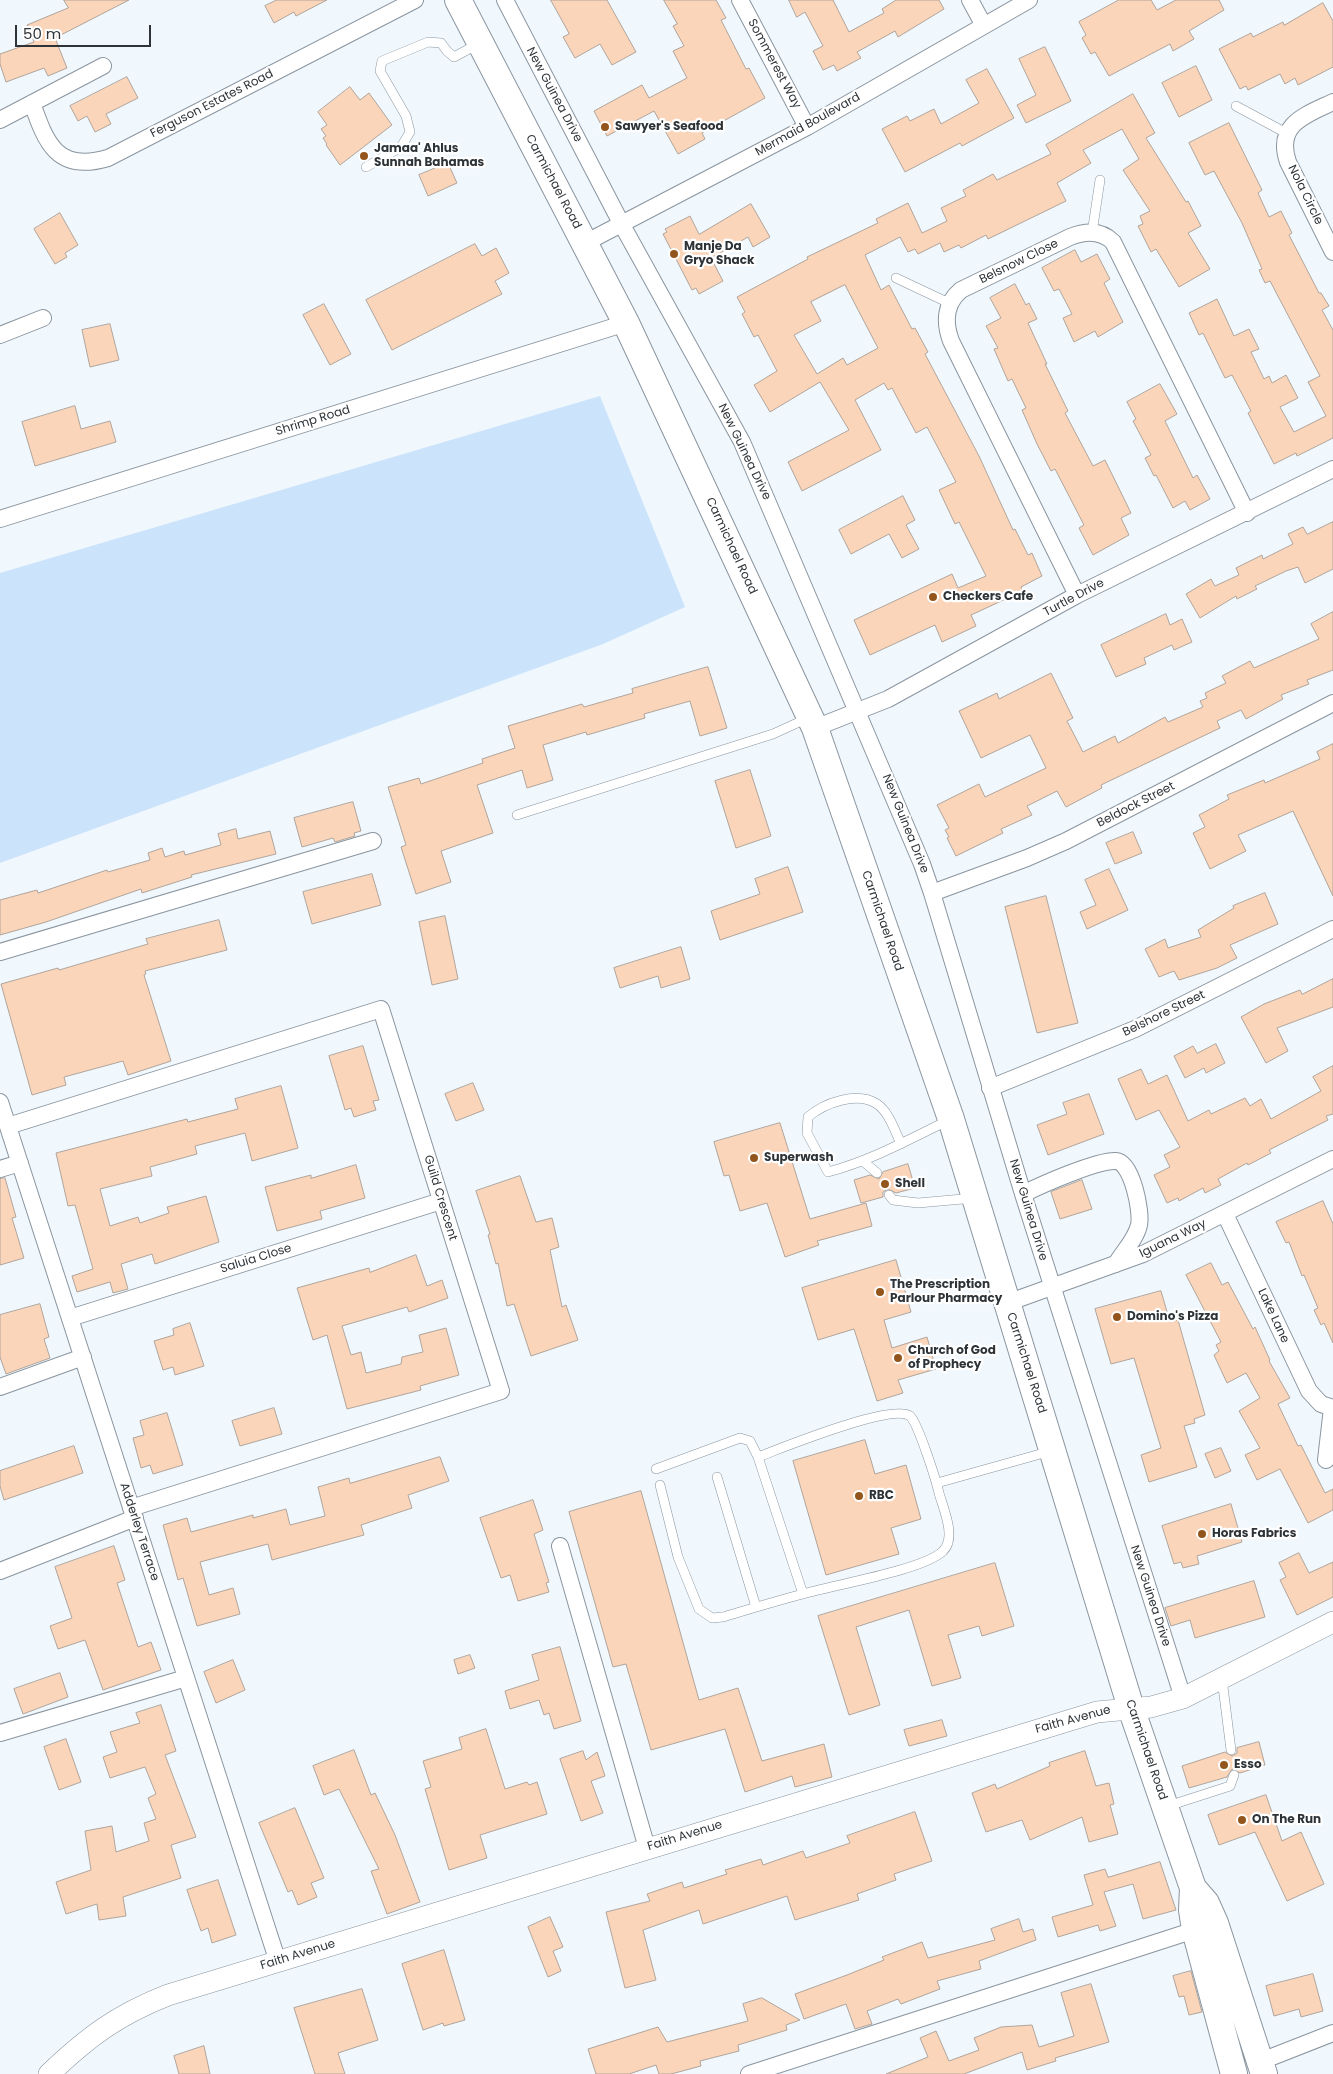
<!DOCTYPE html>
<style>
body{margin:0}
#map{position:relative;width:1333px;height:2074px;overflow:hidden;background:#f0f7fd;font-family:Poppins,sans-serif}
canvas{display:block}
.scale{position:absolute;left:15px;top:25px;width:136px;height:22px;box-sizing:border-box;border:2px solid #2e3337;border-top:0;padding-left:6px;font-size:15px;line-height:18px;white-space:nowrap;color:#2e3337;-webkit-text-stroke:4px #fff;paint-order:stroke}
</style>
<div id="map">
<canvas width="1333" height="2074"></canvas>
<div class="scale">50 m</div>
</div>
<script>
const c = document.querySelector('canvas').getContext('2d');
c.lineJoin = 'round';
function fill(path, color) { c.fillStyle = color; c.fill(path, 'evenodd'); }
function trace(path, color, width, dash) { c.strokeStyle = color; c.lineWidth = width; c.lineCap = dash ? 'butt' : 'round'; c.setLineDash(dash || []); c.stroke(path); }
function write(font, color, halo, rows, align = 'center') {
  c.font = font + ' Poppins,sans-serif'; c.lineWidth = 4.5; c.setLineDash([]); c.textBaseline = 'middle'; c.strokeStyle = halo; c.fillStyle = color; for (const [text, x, y, turn = 0] of rows) {
    c.save(); c.translate(x, y); c.rotate((+turn || 0) * Math.PI / 180); c.textAlign = isNaN(turn) ? turn : align; if (halo) c.strokeText(text, 0, 0); c.fillText(text, 0, 0); c.restore();
  }
}
const green = new Path2D(`
 M600,396L685,607L603,644L0,863V573Z`);
const building = new Path2D(`
 M64,0H129L55,38L67,68L48,76L44,68L6,82L0,64V54L34,42L27,25L68,8Z
 M277,0H327L296,16L294,12L274,23L265,6Z
 M551,0H607L636,52L612,65L600,44L575,58L563,37L569,34Z
 M664,0H716L726,18L721,20L746,69L749,68L765,98L702,133L705,139L678,154L654,111L607,136L594,111L642,85L649,98L687,78L673,51L684,46L673,26L677,24Z
 M789,0H833L849,32L884,13L882,9L896,0H939L944,9L898,37L895,31L857,52L861,58L837,71L834,65L823,70L813,51L823,46L805,12L797,17Z
 M1119,0H1151L1157,10L1176,0H1219L1224,10L1189,31L1194,39L1173,51L1170,44L1109,76L1095,52L1091,54L1082,38L1086,35L1079,22Z
 M1323,3L1333,21V67L1298,85L1295,78L1285,84L1280,74L1248,90L1246,86L1240,89L1219,49L1251,33L1253,37L1283,22L1284,25Z
 M1045,47L1071,101L1026,123L1017,105L1036,95L1019,59Z
 M1196,66L1212,100L1179,117L1162,83Z
 M987,69L1014,118L962,146L960,143L905,172L882,129L907,116L910,121L934,109L941,124L979,103L966,80Z
 M127,77L138,98L106,114L111,124L95,132L87,116L78,121L70,106Z
 M350,87L360,100L369,93L392,125L340,165L326,145L327,144L323,138L326,136L321,129L327,125L318,112Z
 M1133,94L1155,133L1146,138L1186,202L1188,201L1201,226L1188,233L1210,269L1179,287L1156,249L1151,252L1138,226L1143,224L1140,216L1150,211L1123,170L1139,159L1122,129L1083,150L1091,163L1057,183L1066,201L988,239L986,235L961,248L959,245L944,252L940,243L918,254L915,249L908,252L900,237L865,255L881,290L889,285L912,329L915,328L928,352L925,354L979,456L1013,530L1015,529L1028,555L1032,553L1042,576L1021,587L1023,591L971,615L976,626L942,642L935,625L870,655L854,620L952,574L958,588L986,576L959,522L955,524L939,490L956,482L927,427L916,433L892,388L888,390L884,383L855,400L881,450L802,491L788,462L849,430L820,382L770,412L754,385L777,371L758,335L754,337L742,314L745,312L737,297L808,259L807,257L878,223L876,219L908,203L922,233L947,221L941,208L966,196L963,190L993,174L997,180L1051,154L1046,145ZM845,285L878,348L847,365L843,358L817,374L794,335L821,321L811,302Z
 M1229,123L1262,190L1258,193L1269,217L1281,211L1292,233L1289,235L1319,293H1321L1329,306L1322,310L1333,330V438L1297,456L1296,453L1274,464L1248,413L1251,411L1232,375L1225,378L1203,333L1199,335L1189,313L1217,299L1234,336L1249,329L1259,349L1251,352L1264,379L1269,376L1272,383L1286,375L1298,398L1280,407L1294,432L1326,416L1308,382L1320,376L1270,281L1265,283L1259,270L1262,269L1242,223L1214,171L1205,175L1189,143Z
 M448,163L457,183L428,196L419,175Z
 M751,204L770,237L753,247L748,237L711,258L723,281L699,294L696,288L692,290L663,234L667,232L665,229L690,216L699,234Z
 M60,213L78,245L65,253L67,257L55,264L34,229Z
 M475,244L482,256L496,248L509,273L495,281L502,294L392,350L366,300Z
 M1075,250L1081,262L1097,254L1110,279L1104,283L1123,322L1098,337L1095,331L1074,342L1063,318L1072,314L1059,289L1054,291L1042,268Z
 M1015,284L1026,305L1029,303L1037,319L1028,323L1047,364H1045L1068,411L1065,413L1093,466L1105,460L1131,513L1121,518L1129,535L1093,555L1079,528L1084,525L1055,469L1051,471L1037,444L1022,410L1026,408L1012,379L1008,381L994,349L998,348L986,326L1001,318L990,298Z
 M324,304L351,354L330,365L303,315Z
 M110,324L119,360L90,367L82,330Z
 M1160,384L1177,414L1165,421L1193,478L1197,475L1210,499L1190,510L1185,501L1173,508L1156,475L1154,476L1145,458L1151,455L1133,421L1136,419L1127,402Z
 M75,406L81,429L110,421L116,442L35,466L22,422Z
 M903,496L915,520L906,525L919,549L902,558L889,534L851,554L839,530Z
 M1333,522V569L1305,583L1298,567L1286,571L1255,586L1257,589L1237,599L1236,596L1200,618L1186,594L1211,579L1215,586L1239,575L1236,568L1262,555L1263,559L1293,544L1288,534L1303,527L1307,534Z
 M1333,612V670L1307,680L1309,684L1281,695L1283,699L1246,719L1241,710L1217,721L1220,728L1101,785L1102,788L1066,807L1057,791L1027,806L1032,815L1001,829L1003,833L956,856L947,838L949,837L945,830L949,828L937,805L979,784L985,797L1046,768L1030,735L981,758L959,711L997,693L999,699L1051,673L1073,718L1067,721L1083,752L1115,736L1118,743L1165,717L1168,722L1203,707L1200,701L1207,698L1205,693L1226,683L1222,676L1250,661L1254,668L1319,639L1311,624Z
 M1166,614L1170,625L1182,619L1192,642L1174,650L1172,645L1144,658L1146,664L1116,677L1101,645Z
 M708,667L727,728L700,736L690,701L644,714L645,718L587,735L586,732L543,745L553,780L527,788L522,770L477,785L493,833L441,851L451,882L416,894L401,847L406,845L388,787L419,778L421,784L483,763L482,759L515,748L508,726L582,704L584,707L633,693L632,689Z
 M1333,744V896L1293,811L1238,835L1246,851L1210,869L1193,833L1205,827L1199,815L1229,799L1227,795L1264,780L1265,783L1320,759L1317,752Z
 M750,770L771,836L736,848L715,781Z
 M353,802L361,831L354,833L355,836L335,842L333,838L302,847L294,818Z
 M236,829L238,839L270,831L276,854L191,875L192,877L142,893L141,889L46,922L0,935V900L37,890L38,893L107,870L108,872L150,860L148,853L162,848L165,857L184,851L185,855L221,845L218,834Z
 M1133,832L1142,853L1115,864L1106,843Z
 M788,867L803,912L720,940L711,911L760,894L755,879Z
 M1109,869L1128,910L1087,929L1080,912L1096,905L1085,880Z
 M372,874L381,905L312,924L303,892Z
 M1265,893L1278,924L1230,945L1237,958L1217,968L1179,980L1174,971L1159,977L1145,949L1165,939L1168,948L1201,937L1198,930L1234,908L1233,906Z
 M1046,896L1078,1023L1037,1033L1005,907Z
 M445,916L458,979L432,985L419,922Z
 M219,920L227,950L145,971L146,974L144,975L171,1061L128,1075L123,1061L64,1077L66,1085L32,1095L1,984L58,968L59,970L148,944L146,939Z
 M681,947L690,979L661,988L658,976L620,988L614,968Z
 M1333,979V1007L1277,1028L1288,1051L1266,1063L1241,1017L1264,1004L1300,990L1302,994Z
 M1216,1044L1225,1063L1206,1073L1204,1068L1185,1078L1174,1056L1193,1046L1197,1053Z
 M363,1046L379,1100L373,1101L376,1110L354,1117L351,1108L345,1110L329,1056Z
 M1333,1066V1114L1326,1116L1328,1120L1269,1150L1271,1153L1248,1165L1247,1163L1218,1179L1221,1185L1205,1193L1203,1188L1179,1201L1178,1198L1167,1203L1154,1175L1170,1167L1164,1155L1180,1147L1159,1110L1136,1120L1118,1079L1141,1069L1148,1084L1167,1075L1188,1121L1209,1110L1211,1114L1245,1098L1250,1106L1261,1099L1271,1119L1321,1091L1313,1077Z
 M473,1083L484,1110L456,1121L445,1094Z
 M281,1086L298,1148L252,1161L245,1133L195,1146L197,1154L150,1167L152,1176L100,1189L110,1226L138,1217L140,1223L169,1213L167,1207L206,1196L219,1242L155,1264L152,1254L121,1264L128,1289L113,1293L110,1282L77,1292L72,1276L93,1269L75,1205L68,1206L56,1153L187,1119L188,1122L238,1109L235,1099Z
 M1089,1094L1104,1134L1048,1155L1037,1125L1067,1114L1063,1103Z
 M780,1123L810,1219L866,1203L872,1226L817,1241L819,1245L785,1257L767,1203L740,1211L729,1175L724,1176L714,1142Z
 M908,1164L915,1188L896,1193L888,1189L883,1192V1197L861,1203L854,1180L870,1175L879,1179L883,1172Z
 M356,1165L365,1198L320,1211L322,1219L277,1231L265,1187L311,1175V1178Z
 M520,1176L536,1222L552,1218L559,1247L550,1250L562,1307L566,1305L578,1340L531,1356L514,1304L507,1306L498,1263L496,1264L488,1235L490,1234L476,1191Z
 M5,1178L16,1217L12,1218L24,1258L0,1265V1179Z
 M1082,1180L1092,1209L1060,1219L1051,1192Z
 M1323,1201L1333,1224V1343L1324,1323L1321,1325L1314,1310L1318,1308L1304,1275L1302,1276L1289,1242L1286,1243L1276,1222Z
 M416,1255L427,1286L442,1280L448,1298L409,1312L407,1307L342,1326L351,1355L361,1352L366,1373L401,1364L402,1357L423,1352L419,1335L446,1328L459,1375L420,1386L421,1390L347,1409L327,1335L313,1340L297,1288L369,1268L370,1272Z
 M896,1260L911,1312L884,1320L892,1348L927,1337L936,1369L898,1380L903,1393L877,1401L854,1329L818,1340L802,1288Z
 M1211,1263L1222,1285L1228,1282L1253,1329L1255,1327L1270,1360L1269,1361L1290,1398L1278,1404L1298,1446L1301,1445L1325,1493L1333,1489V1510L1308,1523L1280,1469L1257,1480L1245,1455L1260,1448L1239,1411L1260,1398L1246,1373L1227,1383L1214,1355L1219,1351L1216,1345L1221,1342L1186,1275Z
 M1161,1291L1170,1322L1178,1320L1205,1415L1194,1419L1195,1423L1184,1426L1197,1467L1149,1482L1141,1455L1161,1448L1134,1358L1111,1364L1095,1309Z
 M40,1304L49,1337L44,1339L50,1358L6,1374L0,1357V1315Z
 M190,1323L204,1366L175,1375L173,1367L163,1370L154,1341L174,1335L173,1329Z
 M274,1408L282,1434L240,1446L232,1421Z
 M167,1413L183,1465L153,1474L150,1465L141,1468L133,1438L144,1435L140,1421Z
 M865,1440L875,1474L906,1465L921,1519L891,1528L899,1554L826,1575L793,1461Z
 M74,1446L83,1473L4,1500L0,1486V1471Z
 M1221,1448L1231,1471L1215,1478L1205,1454Z
 M440,1457L449,1481L408,1495L412,1508L361,1525L364,1535L272,1560L268,1544L200,1562L209,1595L233,1588L240,1614L197,1626L183,1578L178,1580L163,1525L187,1518L191,1532L253,1515V1518L286,1509L290,1525L325,1516L318,1487L349,1478L350,1483Z
 M641,1491L699,1700L738,1688L762,1761L824,1744L832,1777L795,1787L792,1776L745,1792L725,1729L651,1750L626,1664L613,1667L569,1512Z
 M533,1500L543,1530L534,1534L549,1582L546,1583L549,1592L518,1601L510,1575L501,1578L480,1518Z
 M1231,1504L1242,1542L1197,1556L1199,1564L1183,1568L1181,1562L1174,1564L1162,1526Z
 M114,1546L125,1580L117,1583L138,1647L151,1642L161,1670L103,1690L85,1640L58,1649L50,1626L72,1618L55,1567Z
 M1299,1553L1309,1573L1333,1562V1597L1297,1615L1280,1580L1286,1577L1279,1563Z
 M995,1563L1014,1626L982,1636L979,1626L948,1635L961,1678L932,1686L909,1610L856,1627L880,1705L849,1715L818,1616Z
 M1254,1581L1265,1617L1195,1638L1190,1620L1171,1626L1165,1608Z
 M560,1647L581,1721L554,1729L549,1713L544,1715L539,1700L510,1709L505,1691L539,1680L532,1655Z
 M470,1655L475,1668L458,1674L454,1660Z
 M233,1660L245,1690L216,1703L204,1672Z
 M60,1673L68,1697L23,1714L14,1689Z
 M161,1705L176,1751L165,1755L196,1837L171,1845L181,1878L123,1897L126,1916L99,1920L97,1904L66,1914L56,1882L91,1870L85,1831L112,1826L116,1852L149,1841L144,1823L156,1819L148,1798L156,1794L145,1767L110,1778L103,1757L117,1752L110,1732L140,1723L136,1713Z
 M942,1720L947,1736L909,1746L904,1730Z
 M486,1729L505,1789L527,1782L529,1785L537,1782L547,1814L480,1835L487,1858L449,1870L425,1789L431,1787L423,1761L462,1749L459,1738Z
 M66,1739L81,1782L59,1790L44,1747Z
 M1259,1742L1265,1765L1240,1773L1232,1769L1227,1777L1189,1788L1182,1766L1225,1752L1232,1756L1237,1753V1748Z
 M354,1750L371,1795L375,1793L395,1835L420,1902L387,1914L371,1871L379,1869L339,1789L324,1795L313,1766Z
 M583,1751L586,1760L597,1752L605,1776L591,1781L603,1813L581,1821L560,1759Z
 M1085,1751L1096,1786L1109,1783L1114,1804L1110,1805L1118,1834L1089,1842L1082,1817L1030,1840L1022,1820L986,1832L972,1793L995,1784L997,1789L1050,1766L1049,1763Z
 M1266,1795L1282,1841L1301,1832L1324,1884L1287,1901L1255,1832L1219,1845L1208,1815Z
 M295,1808L324,1878L311,1883L317,1897L298,1905L292,1890L288,1892L259,1823Z
 M915,1812L932,1861L894,1874L896,1880L857,1894L859,1900L795,1920L787,1896L703,1924L699,1910L643,1930L656,1980L625,1988L606,1912L650,1901L647,1894L682,1882L684,1888L727,1874L725,1870L761,1859L763,1865L803,1851L806,1858L850,1843L847,1836Z
 M1160,1862L1176,1910L1143,1919L1133,1884L1104,1892L1116,1926L1100,1931L1098,1925L1058,1937L1052,1917L1093,1905L1084,1875L1105,1869L1108,1877Z
 M218,1880L236,1935L212,1943L208,1928L201,1931L187,1890Z
 M550,1917L563,1947L553,1951L561,1971L548,1977L528,1927Z
 M1019,1919L1023,1932L1033,1929L1036,1940L979,1961L981,1969L937,1981L940,1989L901,2004L898,1999L867,2011L872,2024L855,2029L846,2004L804,2019L795,1994L847,1975L884,1960L882,1957L922,1942L928,1958L995,1940L991,1929Z
 M444,1950L465,2020L444,2026L443,2023L423,2030L402,1964Z
 M1191,1971L1202,2012L1189,2015L1184,1996L1179,1997L1173,1976Z
 M1313,1974L1323,2011L1301,2017L1299,2009L1274,2016L1266,1986Z
 M1091,1984L1109,2042L1055,2058L1056,2061L1027,2070L1022,2052L964,2074H886L928,2057L920,2038L936,2031L949,2061L979,2050L974,2038L1001,2027L1032,2025L1039,2047L1074,2036L1061,1993Z
 M362,1989L378,2040L338,2053L345,2074H315L294,2008Z
 M762,1998L800,2020L786,2025L787,2030L738,2045L739,2051L700,2061L701,2066L671,2074H659L656,2065L629,2074H596L588,2049L658,2027L667,2042L748,2021L743,2004Z
 M204,2046L210,2074H179L174,2056Z`);
const service = new Path2D(`
 M1236,106L1288,134
 M366,167L401,147L410,132L406,116L380,71L382,61L428,42L441,43L447,51L454,57L478,44
 M1092,233L1100,180
 M896,278L949,303
 M517,815L773,734L808,718
 M901,1144C895,1131 889,1112 877,1104C857,1091 824,1103 808,1117L807,1133L828,1172C872,1160 908,1140 949,1120
 M864,1162L877,1173
 M889,1195L893,1200L918,1203L974,1198
 M656,1469L740,1438L750,1441L758,1457L803,1594
 M717,1477L756,1607
 M937,1483L1051,1451
 M660,1485L678,1557L699,1609L712,1618L723,1617C750,1609 776,1601 803,1594C833,1585 924,1570 943,1551C957,1538 943,1508 939,1493C936,1480 918,1423 910,1416C892,1403 782,1448 758,1457
 M1222,1679L1231,1750
 M1168,1806L1230,1786L1234,1775`);
const minor = new Path2D(`
 M505,0L621,223L742,442L922,864L932,893L1023,1194L1183,1698
 M740,0L807,127
 M970,0L983,24
 M1333,102C1306,115 1275,124 1288,162L1333,252
 M32,103C46,143 57,173 108,158L415,0
 M0,120L103,66
 M585,243L807,127L1029,0
 M0,335L43,318
 M0,519L626,323
 M1077,595L951,341C944,322 945,303 961,290L1070,237C1085,231 1101,230 1113,242L1247,513
 M815,728L888,699L1077,595L1333,469
 M932,893L1027,858L1066,841L1333,703
 M0,952L373,841
 M990,1088L1135,1029L1333,929
 M0,1102L278,1962
 M8,1126L381,1009L501,1391L131,1508
 M0,1169L20,1163
 M1023,1194C1041,1185 1097,1160 1116,1161C1132,1162 1142,1212 1139,1225C1136,1239 1123,1252 1116,1264
 M1225,1214L1309,1391L1321,1404L1333,1408
 M1007,1303L1143,1254L1333,1159
 M70,1318L441,1201
 M0,1387L83,1357
 M1326,1460L1332,1408
 M560,1546L647,1848
 M0,1571L135,1518
 M0,1733L186,1678
 M1259,2062L1333,2033
 M749,2074L1204,1927`);
const tertiary = new Path2D(`
 M49,2074C88,2037 117,2015 168,1995L1097,1712L1151,1707L1183,1698L1333,1622`);
const primary = new Path2D(`
 M458,0L626,323L815,728L951,1119L1131,1708L1193,1888L1206,1903L1215,1923L1264,2074
 M1193,1888L1192,1910L1195,1930L1234,2074`);
const markers = [
 [605,127,5,"#93551b"],
 [364,156,5,"#93551b"],
 [674,254,5,"#93551b"],
 [933,597,5,"#93551b"],
 [754,1158,5,"#93551b"],
 [885,1184,5,"#93551b"],
 [880,1292,5,"#93551b"],
 [1117,1317,5,"#93551b"],
 [898,1358,5,"#93551b"],
 [859,1496,5,"#93551b"],
 [1202,1534,5,"#93551b"],
 [1224,1765,5,"#93551b"],
 [1242,1820,5,"#93551b"]
];
const streetNames = [
 ["Sommerest Way",774,64,62],
 ["New Guinea Drive",554,95,62],
 ["Ferguson Estates Road",212,104,-27],
 ["Mermaid Boulevard",808,125,-29],
 ["Carmichael Road",553,182,62],
 ["Nola Circle",1305,195,64],
 ["Belsnow Close",1019,262,-26],
 ["Shrimp Road",313,421,-17],
 ["New Guinea Drive",744,452,64],
 ["Carmichael Road",731,546,65],
 ["Turtle Drive",1074,598,-28],
 ["Beldock Street",1136,805,-27],
 ["New Guinea Drive",905,824,68],
 ["Carmichael Road",882,921,71],
 ["Belshore Street",1164,1014,-26],
 ["Guild Crescent",440,1198,73],
 ["New Guinea Drive",1028,1210,73],
 ["Iguana Way",1173,1239,-26],
 ["Saluia Close",256,1259,-17],
 ["Lake Lane",1273,1316,65],
 ["Carmichael Road",1026,1363,72],
 ["Adderley Terrace",139,1532,72],
 ["New Guinea Drive",1150,1596,72],
 ["Faith Avenue",1073,1720,-15],
 ["Carmichael Road",1146,1750,71],
 ["Faith Avenue",685,1836,-17],
 ["Faith Avenue",298,1955,-17]
];
const poiNames = [
 ["Sawyer's Seafood",615,127],
 ["Jamaa' Ahlus",374,149],
 ["Sunnah Bahamas",374,163],
 ["Manje Da",684,247],
 ["Gryo Shack",684,261],
 ["Checkers Cafe",943,597],
 ["Superwash",764,1158],
 ["Shell",895,1184],
 ["The Prescription",890,1285],
 ["Parlour Pharmacy",890,1299],
 ["Domino's Pizza",1127,1317],
 ["Church of God",908,1351],
 ["of Prophecy",908,1365],
 ["RBC",869,1496],
 ["Horas Fabrics",1212,1534],
 ["Esso",1234,1765],
 ["On The Run",1252,1820]
];
fill(green, '#cbe3fb');
fill(building, '#fad5ba');
trace(building, '#b0a49b', 1);
trace(service, '#8a959f', 10);
trace(minor, '#8a959f', 18);
trace(tertiary, '#8a959f', 22);
trace(primary, '#8a959f', 28);
trace(service, '#fff', 9);
trace(minor, '#fff', 16);
trace(tertiary, '#fff', 21);
trace(primary, '#fff', 26);
for (const [x, y, r, color] of markers) { const dot = new Path2D(); dot.arc(x, y, r, 0, 2 * Math.PI); c.fillStyle = color; c.fill(dot); trace(dot, '#fff', 2); }
write('12px', '#2e3337', '#fff', streetNames);
write('bold 12px', '#2e3337', '#fff', poiNames, 'left');
</script>
